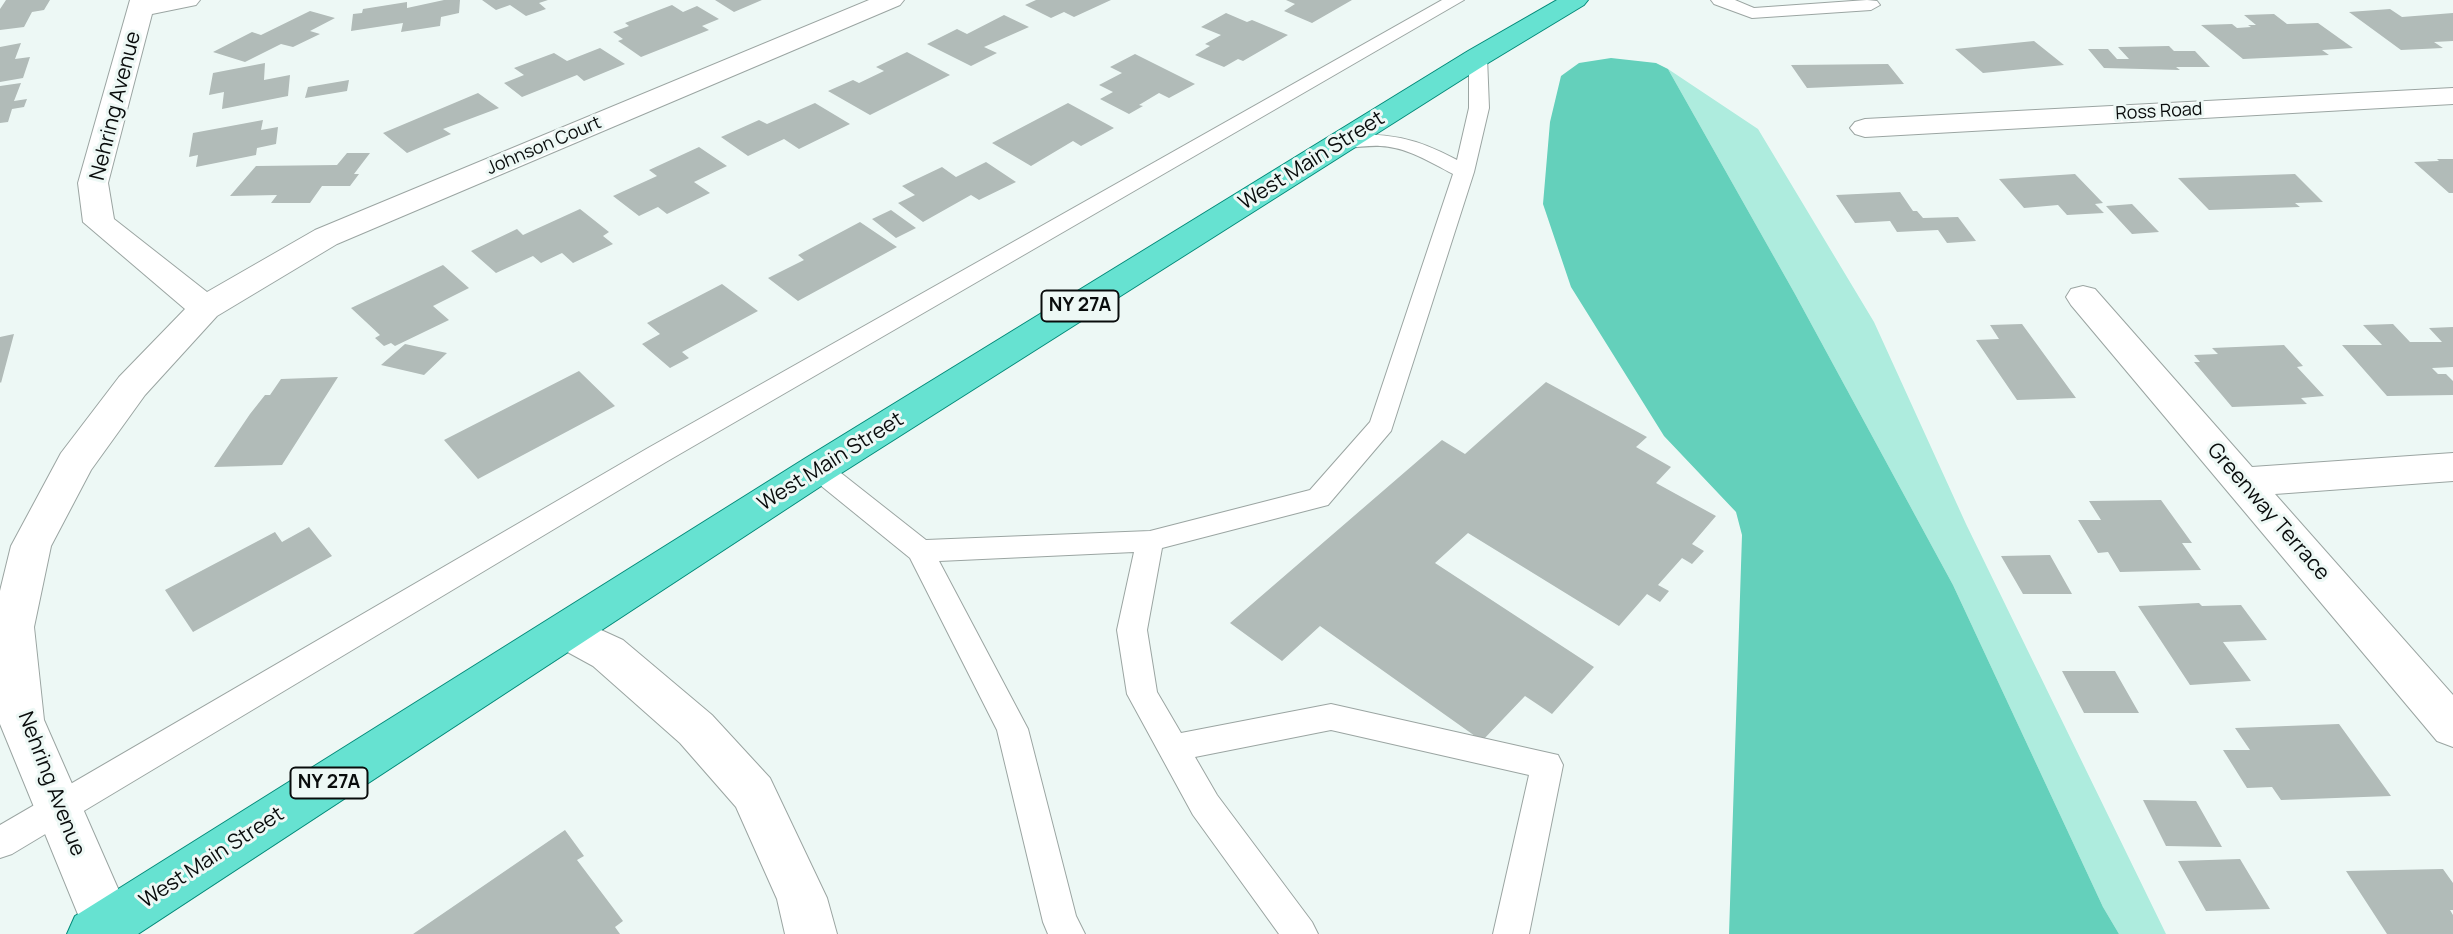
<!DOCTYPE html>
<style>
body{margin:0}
canvas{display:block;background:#edf8f5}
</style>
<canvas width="2453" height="934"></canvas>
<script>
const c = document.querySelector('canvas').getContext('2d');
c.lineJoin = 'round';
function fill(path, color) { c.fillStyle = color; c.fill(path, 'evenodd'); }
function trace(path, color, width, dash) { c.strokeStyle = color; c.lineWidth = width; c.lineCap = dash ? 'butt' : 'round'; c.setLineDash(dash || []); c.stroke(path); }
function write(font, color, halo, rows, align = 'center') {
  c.font = font + ' Manrope,sans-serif'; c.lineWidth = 6; c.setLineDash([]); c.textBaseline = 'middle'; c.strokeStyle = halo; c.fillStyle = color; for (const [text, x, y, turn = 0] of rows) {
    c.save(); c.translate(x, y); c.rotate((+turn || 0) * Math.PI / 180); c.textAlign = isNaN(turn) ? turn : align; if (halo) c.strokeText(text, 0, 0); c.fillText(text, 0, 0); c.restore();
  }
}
const green = new Path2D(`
 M1668,69L1758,129L1874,322L1966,524L2166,934H2119L2103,907L1953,585L1795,294Z`);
const water = new Path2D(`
 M1611,58L1656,63L1668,69L1795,294L1953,585L2103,907L2119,934H1729L1742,535L1736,512L1664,436L1571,287L1543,204L1550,122L1561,76L1579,63Z`);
const building = new Path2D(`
 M6,0H50L44,10L32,12L24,27L0,30V9Z
 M444,0H460L459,13L441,17L440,26L401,32L403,23L351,31L353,14L362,13L363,9L407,2V8Z
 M482,0H548L539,3L546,9L526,16L510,5L496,10Z
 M715,0H762L734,12Z
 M1036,0H1111L1074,17L1064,12L1051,18L1025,5Z
 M1286,0H1352L1312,23L1284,11L1295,4Z
 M672,5L683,12L697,6L719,19L702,26L709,30L641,57L618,41L623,39L613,32L629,26L625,23Z
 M2390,9L2402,17L2453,13V41L2434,42L2443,48L2401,50L2349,12Z
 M310,11L335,18L310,31L320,34L293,47L281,44L245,62L213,52L252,32L261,35Z
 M1226,13L1247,22L1252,20L1288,35L1243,61L1238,59L1224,67L1195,55L1210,46L1205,44L1221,35L1201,27Z
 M2274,14L2287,24L2318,23L2353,48L2322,50L2329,55L2243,59L2201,25L2232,24L2237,28L2251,27L2248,25H2256L2244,15Z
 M1004,15L1029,27L984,47L997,53L971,66L927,44L957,29L967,34Z
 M2034,41L2064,65L1983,73L1955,49Z
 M21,43L15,59L30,57L23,78L0,82V47Z
 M2169,46L2174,51H2195L2210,67H2176L2180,70L2104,68L2088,49H2108L2117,59H2129L2118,47Z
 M600,48L625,64L584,81L577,75L522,97L504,83L524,75L514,68L554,53L567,61Z
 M907,52L950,75L870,115L828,91L853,80L859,83L884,71L876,67Z
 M1135,54L1195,84L1169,98L1159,93L1139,105L1143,106L1129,114L1100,99L1113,92L1099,85L1122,73L1110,67Z
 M265,63L264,80L290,75L288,96L222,109L224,92L209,95L213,73Z
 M1888,64L1904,84L1807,88L1791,65Z
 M349,80L347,91L305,98L308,87Z
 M21,83L14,101L27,99L24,107L12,109L8,122L0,123V86Z
 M478,93L499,108L443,129L451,134L407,153L383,133Z
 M815,103L850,124L799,149L784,139L748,156L721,137L759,120L767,124Z
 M1068,103L1114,128L1081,146L1073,141L1031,166L992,143Z
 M263,120L261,130L278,127L276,144L257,148L256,155L196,167L198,155L189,157L193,133Z
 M699,147L727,166L694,182L710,193L667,214L658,207L639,216L613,196L657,176L649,170Z
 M347,153H370L354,174H359L350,186H322L310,203H271L277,195L230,196L256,166L337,165Z
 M2437,159H2453V193H2449L2414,162L2439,161Z
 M986,162L1016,182L979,200L971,195L923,222L898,203L915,195L902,186L942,167L956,177Z
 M2075,174L2103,203L2095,204L2104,213L2067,215L2058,205L2024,208L1999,179Z
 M2295,174L2323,202L2295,203L2300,207L2209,210L2178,178Z
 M1900,192L1913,211H1917L1923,218L1958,217L1976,241L1947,243L1938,230L1897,232L1890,221L1855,223L1836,195Z
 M2132,204L2159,232L2132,234L2106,206Z
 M580,209L609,232L603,236L613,244L573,263L562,253L541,263L533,256L496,273L471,251L517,229L523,235Z
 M891,210L916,228L896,238L872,219Z
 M860,222L897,247L798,301L768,278L804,260L798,255Z
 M443,265L469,288L433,306L449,320L395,346L391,343L384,346L375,338L380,335L351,308Z
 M722,284L758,311L682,352L689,358L670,368L642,344L660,334L647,323Z
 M2022,324L2076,398L2017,400L1976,340L1999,339L1990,325Z
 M2393,324L2410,342H2442L2429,328L2453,327V367L2432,368L2438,374H2446L2453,381V395L2387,396L2342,345H2382L2363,325Z
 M14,334L1,383L0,382V337Z
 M405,344L447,353L424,375L381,365Z
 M2284,345L2303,366L2297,367L2324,396L2301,398L2307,404L2232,407L2194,362H2200L2194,355L2218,354L2212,348Z
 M579,371L615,406L478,479L444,440Z
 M338,377L282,465L214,467L250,414L265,395H270L281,379Z
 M1546,382L1647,437L1636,447L1671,467L1656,483L1716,516L1692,544L1704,551L1692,564L1682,558L1658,585L1669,591L1660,602L1647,594L1619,626L1468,533L1435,563L1594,667L1552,714L1525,696L1482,741L1320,626L1282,661L1230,623L1442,440L1465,454Z
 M2161,500L2192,543H2182L2201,570L2120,572L2108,552L2098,553L2078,520H2101L2089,501Z
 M309,527L332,556L193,632L165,590L275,532L282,542Z
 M2050,555L2072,594H2023L2001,556Z
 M2199,603L2202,606L2241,605L2267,640L2223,642L2251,681L2190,685L2138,606Z
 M2062,671H2115L2139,713H2084Z
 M2339,724L2391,796L2281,800L2272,787L2247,788L2223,750H2250L2235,728Z
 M2143,800L2196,801L2222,847L2166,846Z
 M565,830L584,856L577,860L623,921L615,927L620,934H413Z
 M2240,859L2270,909L2206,911L2178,861Z
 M2443,869L2453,883V910H2450L2453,915V934H2387L2346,871Z`);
const service = new Path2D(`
 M1442,0H1464L666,462L12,854L0,858V825L648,448Z
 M1711,0H1735L1754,8L1867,0L1877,1L1880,5L1871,10L1752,18L1714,4Z
 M1478,51L1487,57L1489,108L1474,172L1391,431L1328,505L1162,548L1147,630L1157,692L1181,733L1331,704L1558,755L1563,765L1529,934H1493L1529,775L1331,730L1195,757L1217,795L1312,922L1318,934H1279L1193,815L1127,694L1117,630L1134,552L939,561L1028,729L1076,916L1085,934H1048L1043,922L997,730L910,558L809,476L805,469L809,462L818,460L827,462L926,540L1150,531L1310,490L1370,422L1453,174C1430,162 1407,147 1380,146C1365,145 1349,150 1335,146L1332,142L1335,138L1342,136C1388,132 1416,138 1457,160L1469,108V57Z`);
const minor = new Path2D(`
 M130,0H200L196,5L152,14L108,183L114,219L207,292L315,230L869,0H904L900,5L337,244L217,316L145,395L91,470L51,546L34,627L44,720L134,925L130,934H86L0,724V591L11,546L61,453L119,377L185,309L83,222L78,183Z
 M2453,88V104L1865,137L1855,134L1850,128L1855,122L1865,119Z
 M2083,286L2095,289L2252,467L2453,453V481L2275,494L2453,695V747L2437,741L2071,305L2066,297L2071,289Z
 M566,614L623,640L712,715L770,778L827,898L837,934H785L777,899L736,807L680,743L593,666L551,643L544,631L551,619Z`);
const primary = new Path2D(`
 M1557,0H1588L1584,5L1488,63L832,479L138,934H67L75,916L804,459L1468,51Z`);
const farStreetnames = [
 ["Ross Road",2159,112,-3],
 ["Johnson Court",544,146,-23]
];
const shields = [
 [1080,306,77],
 [329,783,77]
];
const shieldNames = [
 ["NY 27A",1080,306],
 ["NY 27A",329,783]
];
const streetNames = [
 ["Nehring Avenue",116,106,-76],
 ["West Main Street",1312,161,-32],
 ["West Main Street",831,462,-32],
 ["Greenway Terrace",2268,512,49],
 ["Nehring Avenue",51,784,69],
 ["West Main Street",212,858,-33]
];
fill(green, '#aeecde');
fill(water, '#64d0bb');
fill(building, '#b1bbb8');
trace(service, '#9ba5a2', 2);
trace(minor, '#9ba5a2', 2);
trace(primary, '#038a79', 2);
fill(service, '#fff');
fill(minor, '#fff');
fill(primary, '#66e2d1');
write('18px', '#090c0c', '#edf8f5', farStreetnames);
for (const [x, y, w] of shields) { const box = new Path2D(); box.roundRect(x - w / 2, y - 15.5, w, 31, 5); c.fillStyle = '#edf8f5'; c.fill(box); trace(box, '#090c0c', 2); }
write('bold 19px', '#090c0c', null, shieldNames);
write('21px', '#090c0c', '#edf8f5', streetNames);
</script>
